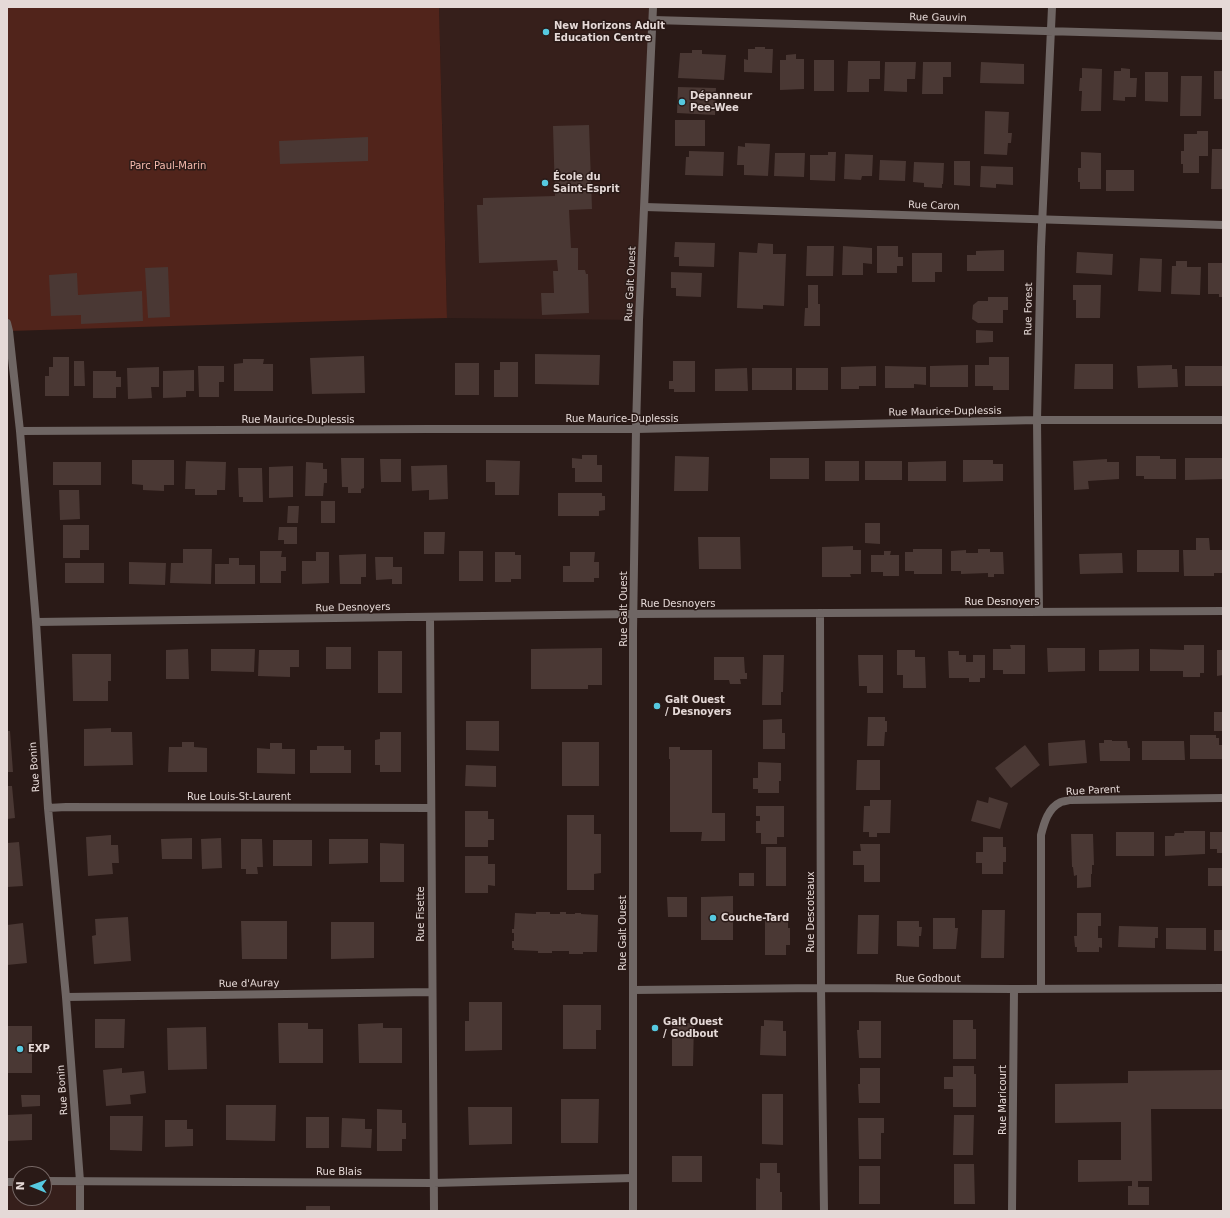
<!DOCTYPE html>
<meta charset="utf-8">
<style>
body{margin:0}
#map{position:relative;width:1230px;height:1218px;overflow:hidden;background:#2a1a17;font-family:"DejaVu Sans",sans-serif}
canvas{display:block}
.frame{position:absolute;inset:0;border:8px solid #e5d9d7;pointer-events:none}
.north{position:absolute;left:12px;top:1166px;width:40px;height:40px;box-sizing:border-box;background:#2a1a17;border:1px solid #756664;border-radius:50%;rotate:271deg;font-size:11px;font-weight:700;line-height:16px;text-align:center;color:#e5d9d7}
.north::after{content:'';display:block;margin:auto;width:14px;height:18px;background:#56c9e0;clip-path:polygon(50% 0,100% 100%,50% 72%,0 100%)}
</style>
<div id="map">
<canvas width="1230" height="1218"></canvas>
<div class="frame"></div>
<div class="north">N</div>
</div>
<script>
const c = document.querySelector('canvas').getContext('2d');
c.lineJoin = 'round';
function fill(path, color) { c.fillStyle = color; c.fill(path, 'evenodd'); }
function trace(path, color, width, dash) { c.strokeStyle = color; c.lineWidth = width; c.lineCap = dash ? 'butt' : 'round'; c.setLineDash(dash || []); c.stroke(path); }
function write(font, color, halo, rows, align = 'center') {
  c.font = font + ' "DejaVu Sans",sans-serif'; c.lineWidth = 3; c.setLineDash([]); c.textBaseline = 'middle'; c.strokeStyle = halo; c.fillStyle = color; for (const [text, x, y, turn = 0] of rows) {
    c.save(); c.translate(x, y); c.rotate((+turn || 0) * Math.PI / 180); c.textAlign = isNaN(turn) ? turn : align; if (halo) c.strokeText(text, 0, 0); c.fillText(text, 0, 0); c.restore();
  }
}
const built = new Path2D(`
 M439,7H653L639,320L447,318Z
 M44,1181H80V1211H7V1182H20V1198H44Z`);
const green = new Path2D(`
 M7,7H439L447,318L400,319L9,331L7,323Z`);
const building = new Path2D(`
 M755,47H765V49H773L772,73L744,72V59L748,60V49H755Z
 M692,50H702V54L726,55L724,80L678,78L680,53H692Z
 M796,54V59H804V89L780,90V60H786V55Z
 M814,60H834V91H814Z
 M848,61H880V79H869V92H847Z
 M885,62H916L915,79H907V92L884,91Z
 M923,62H951V77H943V94H922Z
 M981,62L1024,64V84L980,83Z
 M1082,68L1102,69L1101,111H1081L1082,91H1079L1080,78H1082Z
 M1121,68L1130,69V78H1137L1136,97H1125V101L1113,100L1114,71H1121Z
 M1214,71H1223V99H1214Z
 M1145,72H1168V102L1145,101Z
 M1181,76H1202L1201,116H1180Z
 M678,87L716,88L715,115L677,113Z
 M985,111L1009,112L1008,133H1012L1011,143H1008L1007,155L984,154Z
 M675,120H705V146H675Z
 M589,125L592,209L569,210L571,248H578V270H585L586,274H588L589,313L542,315L541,293H554L553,271H558L557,260L479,263L477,205H483V198L555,196L553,126Z
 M1197,131H1208V156H1199V173H1183V164H1181V151H1184V134H1197Z
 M368,137V161L280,164L279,141Z
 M745,143L770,144L768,176L744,175V165H737L738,146L745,147Z
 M1212,149H1223V189H1211Z
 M689,151L724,152L723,176L685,175L686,157H689Z
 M828,152H836L835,181L810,180V155H828Z
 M1081,152L1101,153V189H1080V182H1078V168H1081Z
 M775,153H805L804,177L774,176Z
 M845,154L873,155L872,176H862L861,180L844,179Z
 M880,160L906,161L905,181L879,180Z
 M954,161H970V186L954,185Z
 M914,162L944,163L943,184H942V188L924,187V183L913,182Z
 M981,166L1013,167V185L996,184V188L980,187Z
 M1106,170H1134V191H1106Z
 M675,242L715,243L714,267L679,266V257H674Z
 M758,243L773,244V254H786L784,306L763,305V309L737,308L739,252L757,253Z
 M807,246H834L833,276H806Z
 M843,246L872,248V264L863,263V275H842Z
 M877,246H898V257H903V266H897V273H877Z
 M1004,250V271H967V255H976V251Z
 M1077,252L1113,254L1112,275L1076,273Z
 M912,253H942V272H935V282H912Z
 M1140,258L1162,259L1161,292L1138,291Z
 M1176,261H1187V267H1201L1200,295L1171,294L1172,266H1176Z
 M1208,263H1223V297H1219V294H1208Z
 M168,267L170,317L148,318L145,268Z
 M671,272L702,273L701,297L676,296V288H671Z
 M77,273L78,295L142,291L143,321L81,324V315L51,316L49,275Z
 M808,285H818V304H820V326H804L805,308H808Z
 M1073,285H1101L1100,318H1076V300H1073Z
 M988,297H1008V310H1003V323H978L972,319L973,305L978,301H988Z
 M976,330L993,331V342L976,343Z
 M535,354L600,355L599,385L535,384Z
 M364,356L365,393L312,394L310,358Z
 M53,357H69V396H45V376H49V367H53Z
 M989,357H1009V390H993V386H975V365H989Z
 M243,359H264L263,364H273V391H234V364L243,363Z
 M74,361H84L85,386H74Z
 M673,361H695V392H674V389H669V381H673Z
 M500,362H518V397H494V370H500Z
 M455,363H479V395H455Z
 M1075,364H1113V389H1074Z
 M968,365V387H930V366Z
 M1172,365V369H1177L1178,387L1138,388L1137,366Z
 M198,366H224V382H219V397H199Z
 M876,366V386H859V389H841V367Z
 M885,366L926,367V385L914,384V388H885Z
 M1185,366H1223V386H1185Z
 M159,367V387H151L152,398L128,399L127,368Z
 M747,368L748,391H715V369Z
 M752,368H792V390H752Z
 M796,368H828V390H796Z
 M194,370V391H186V397L163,398V371Z
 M93,371H116V377H121V387H116V398H93Z
 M582,455H597V465H602V482H575V468H572V458L582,459Z
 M675,456L709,457L708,491H674Z
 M1136,456H1160V459H1176V479H1144V476H1136Z
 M341,458H364V488L361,489V493H348V487H342Z
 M770,458H809V479H770Z
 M1185,458H1223V479L1185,480Z
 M380,459H401V482H381Z
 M1107,459V462H1119V479L1088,481L1089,489L1074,490L1073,461Z
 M132,460H174V485H164V491L143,490V485L132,484Z
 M486,460L520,461L519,495H495V482H486Z
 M963,460H993V464H1003V481L963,482Z
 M186,461L226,462L225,490H217V495H195V489H185Z
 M825,461H859V481H825Z
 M865,461H902V480H865Z
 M946,461V481H908V462Z
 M53,462H101V485H53Z
 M306,462L323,463V469H327V483H324L323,496H305Z
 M447,465L448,499L429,500V490L412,491L411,466Z
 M293,466V497L269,498V467Z
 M238,468H262L263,502H243V497H239Z
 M59,490H79L80,519L60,520Z
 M558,493H602V496H605V510L599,511V516H558Z
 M321,501H335V523H321Z
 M288,506H299L298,523H287Z
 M865,523H880V544L865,543Z
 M63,525H89V550H80V558H63Z
 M279,527H297V544H284V540H278Z
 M424,532H445L444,554H424Z
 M698,537H740L741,569H699Z
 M1196,538H1209L1210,550H1222V573H1214V576H1184L1183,550H1196Z
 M853,546V550H861V574H850L851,577H822V547Z
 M183,549H212L211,584L170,583L171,563H183Z
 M913,549H942V574H914V571H905V552H913Z
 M978,549H990V552H1003L1004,574H994V577H988V573L961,574V571H951V551L966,550V553H978Z
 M1137,550H1179V572H1137Z
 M260,551H282L281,557H286V571H281V583H260Z
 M459,551H483V581H459Z
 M884,551H891L890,555H899V576H883V572H871V555H884Z
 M316,552H329V583L302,584V561H316Z
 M495,552H515V555H521V579H511V582H495Z
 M570,552H595L594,562H599V578H594V582H563V566H570Z
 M1122,553L1123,573L1080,574L1079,554Z
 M366,554V577H361V584H340L339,555Z
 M375,557H393V567H402V584H392V579L376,580Z
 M229,558H239V565H255V584H215V564H229Z
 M129,562L166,563L165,585L129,584Z
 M65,563H104V583H65Z
 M1010,645H1025V674H1003V670H993V649H1011Z
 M1184,645H1204V673H1200V677H1183V671H1150V649L1184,650Z
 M326,647H351V669H326Z
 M602,648V685H588V689H531V649Z
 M1047,648H1085V671L1048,672Z
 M188,649L189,679H166V650Z
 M211,649H255L254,672L211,671Z
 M1139,649V671H1099V650Z
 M259,650H299V667H290V677L258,676Z
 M897,650H915V657H925L926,688H903V675H897Z
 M1217,650H1223V675L1217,676Z
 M378,651H402V693H378Z
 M948,651H959V655H966V662H973V655H985V678H980V682H969V678H949Z
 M72,654H111V681H108V701H73Z
 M763,655H784L783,692H781V705H762Z
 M858,655H883V693H867V686H859Z
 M714,657H744L745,673H747V679H740L741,684H730L729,680H714Z
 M1214,712H1223V731H1214Z
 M868,717H885V721H887V732H885L884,746H867Z
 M782,719V733H785V749H763V720Z
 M466,721H499V751L466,750Z
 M111,728V732H132L133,765L84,766V729Z
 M7,731H10L13,772H7Z
 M380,732H401V772H380V765H375V740L380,739Z
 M1190,735H1216V738H1219V745H1223V759H1190Z
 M1085,740L1087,763L1049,766L1048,743Z
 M1104,740H1112V741H1127L1128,748H1130V761H1100L1099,743H1104Z
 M1142,741H1184L1185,760H1142Z
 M182,742H194V747L207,748V772H168L169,747H182Z
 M562,742H599V786H562Z
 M270,743H282V749H295V774L257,773V748L270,749Z
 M1025,745L1040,765L1011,788L995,768Z
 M317,746H344V750H351V773H310V750H317Z
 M669,747H680V750H712V813H725V841H701L702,832H670V759H669Z
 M857,760H880V790H856Z
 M758,762L781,763V781H779V793H758V789H753V778H758Z
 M466,765L496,766V787L465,786Z
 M7,786H12L15,818L7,819Z
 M989,797L1008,803L1000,829L971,821L977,800L988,803Z
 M870,800H891L890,833H877V837H869V832H863L864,806H870Z
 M756,806H784V837H777V844H761V833H756V821H760V816H756Z
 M465,811H488V819H494V840H488V847H465Z
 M567,815H594V834H601V873L594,874V890H567Z
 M1184,831H1205V854L1165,856V836H1174L1175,833H1184Z
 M1116,832H1154V856H1116Z
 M1210,832H1223V853H1217V849H1210Z
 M1071,834H1093L1094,865H1092V874H1091V887L1077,888V875L1074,876L1073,867H1072Z
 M111,835V845H118L119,863H112L113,874L88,876L86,837Z
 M983,837H1003V847H1006V862H1003V874H982V863H976V852H983Z
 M192,838V859H162L161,839Z
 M221,838L222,868L202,869L201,839Z
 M241,839H262L263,867H257L258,874H246V869H241Z
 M329,839H368V863L329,864Z
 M273,840H312V866H273Z
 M19,842L23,886L7,887V843Z
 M380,843L404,844V882H380Z
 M860,844H880V882H864V865H853V851H861Z
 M766,847H786V886H766Z
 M465,856H488V864H495V886L488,885V893H465Z
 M1208,868H1223V886H1208Z
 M739,873H754V886H739Z
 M733,896V940H701V897Z
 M667,897H687V917H668Z
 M982,910H1005L1004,958H981Z
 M536,912H550V914H560V912H566V914H575V913H581V914L598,915L597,952H583V954H569V951H552V953H538V951L514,950V948H512V941H514V933H512V929H514L515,913L536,914Z
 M1077,913H1101V926H1098V938H1102V948L1099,947V952H1077V947H1075L1074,936H1077Z
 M858,915H879L878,954H857Z
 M128,917L131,961L94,964L92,936L96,935L95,919Z
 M765,918H788V928H790V945H786V955H765Z
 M933,918H955V928H958L956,949H933Z
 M241,921H287V959H242Z
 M897,921H919V927H922L921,936H919V947L897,946Z
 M331,922H374V958L331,959Z
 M23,923L27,963L7,965V925Z
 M1119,926L1158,927V938H1155V948L1118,947Z
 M1166,928H1206V950L1166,949Z
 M1214,930H1223V951H1214Z
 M469,1002H502V1050L465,1051V1021H469Z
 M563,1005H601V1030H596V1049H563Z
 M95,1019H125L124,1048H95Z
 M764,1020L783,1021V1031H786V1056L760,1055L761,1026H764Z
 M953,1020H973V1029H976V1059H953Z
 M859,1021H881V1058H859L857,1030H859Z
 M278,1023H308V1029H323V1063H279Z
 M383,1023V1028H402V1063H359L358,1024Z
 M672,1023H694L693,1066H672Z
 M7,1026H32V1073H7Z
 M206,1027L207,1069L168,1070L167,1028Z
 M953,1066H974V1074H976V1107H953V1089H944V1077H953Z
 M122,1068V1073L144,1071L146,1093L130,1095L131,1104L106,1106L103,1070Z
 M860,1068H880V1103H859L858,1084H860Z
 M1222,1070V1109H1151L1152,1181H1138V1187H1149V1205H1128V1186H1132V1181L1078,1182V1160H1121V1122L1055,1123V1084L1128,1083V1071Z
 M762,1094H783V1145L762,1144Z
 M21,1095H40V1106L22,1107Z
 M561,1099H599L598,1143H561Z
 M226,1105H276L275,1141L226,1140Z
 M468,1107H512V1144L469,1145Z
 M377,1109L402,1110V1123H406V1139H402V1151H377Z
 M32,1114V1140L7,1141V1115Z
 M954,1115H974L973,1155H953Z
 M110,1116H143L142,1151L110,1150Z
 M306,1117H329V1148H306Z
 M342,1118L365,1119V1129H372L371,1148L341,1147Z
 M858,1118H884V1133H881V1159H859Z
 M165,1120H187V1129H193V1146L165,1147Z
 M672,1156H702V1182H672Z
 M760,1163H777V1173H780V1192H782V1210H756V1178L760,1179Z
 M954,1164H974L975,1204H954Z
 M859,1166H880V1204H859Z
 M306,1206H330V1211H306Z`);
const minor = new Path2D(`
 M653,20L1223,36
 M645,207L1223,225
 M7,323L9,331L20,431L36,622L48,808L66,997L80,1181V1211
 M20,431L426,429H636L1037,420H1223
 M1039,612L1037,420L1041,247L1052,7
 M820,613L821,988L824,1211
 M430,617L434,1211
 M36,622L633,614L1223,611
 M48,808L66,807L431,808
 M1041,989V835C1044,823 1048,808 1061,802C1063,801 1067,801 1070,800L1223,798
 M633,990L821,988L1014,989L1223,988
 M66,997L432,992
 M44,1181L433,1183L633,1178
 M7,1182H20
 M1012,1211L1014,989`);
const tertiary = new Path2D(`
 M633,1211V632L636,429L639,320L653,7`);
const markers = [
 [546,32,4,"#56c9e0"],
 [682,102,4,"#56c9e0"],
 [545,183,4,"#56c9e0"],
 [657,706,4,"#56c9e0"],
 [713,918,4,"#56c9e0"],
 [655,1028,4,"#56c9e0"],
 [20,1049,4,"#56c9e0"]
];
const streetNames = [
 ["Rue Gauvin",938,18,1],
 ["Rue Caron",934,206,2],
 ["Rue Galt Ouest",631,284,-87],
 ["Rue Forest",1029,309,-89],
 ["Rue Maurice-Duplessis",945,412,-1],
 ["Rue Maurice-Duplessis",622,419],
 ["Rue Maurice-Duplessis",298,420],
 ["Rue Desnoyers",1002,602],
 ["Rue Desnoyers",678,604],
 ["Rue Desnoyers",353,608,-1],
 ["Rue Galt Ouest",624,609,-90],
 ["Rue Bonin",35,767,-94],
 ["Rue Parent",1093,791,-3],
 ["Rue Louis-St-Laurent",239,797],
 ["Rue Descoteaux",811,912,-90],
 ["Rue Fisette",421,914,-90],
 ["Rue Galt Ouest",623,933,-90],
 ["Rue Godbout",928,979],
 ["Rue d'Auray",249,984,-1],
 ["Rue Bonin",63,1090,-94],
 ["Rue Maricourt",1003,1100,-90],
 ["Rue Blais",339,1172]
];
const poiNames = [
 ["New Horizons Adult",554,26],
 ["Education Centre",554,38],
 ["Dépanneur",690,96],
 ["Pee-Wee",690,108],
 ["École du",553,177],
 ["Saint-Esprit",553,189],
 ["Galt Ouest",665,700],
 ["/ Desnoyers",665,712],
 ["Couche-Tard",721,918],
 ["Galt Ouest",663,1022],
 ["/ Godbout",663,1034],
 ["EXP",28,1049]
];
const parkNames = [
 ["Parc Paul-Marin",168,166]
];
fill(built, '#361f1b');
fill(green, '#51241b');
fill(building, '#4a3834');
trace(minor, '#6f6664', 8);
trace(tertiary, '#6f6664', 8);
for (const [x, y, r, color] of markers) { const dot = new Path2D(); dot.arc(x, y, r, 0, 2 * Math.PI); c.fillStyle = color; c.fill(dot); trace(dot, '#2a1a17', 1.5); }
write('10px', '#e5d9d7', '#2a1a17', streetNames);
write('bold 10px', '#e5d9d7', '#2a1a17', poiNames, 'left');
write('10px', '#f6baad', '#2a1a17', parkNames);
</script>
